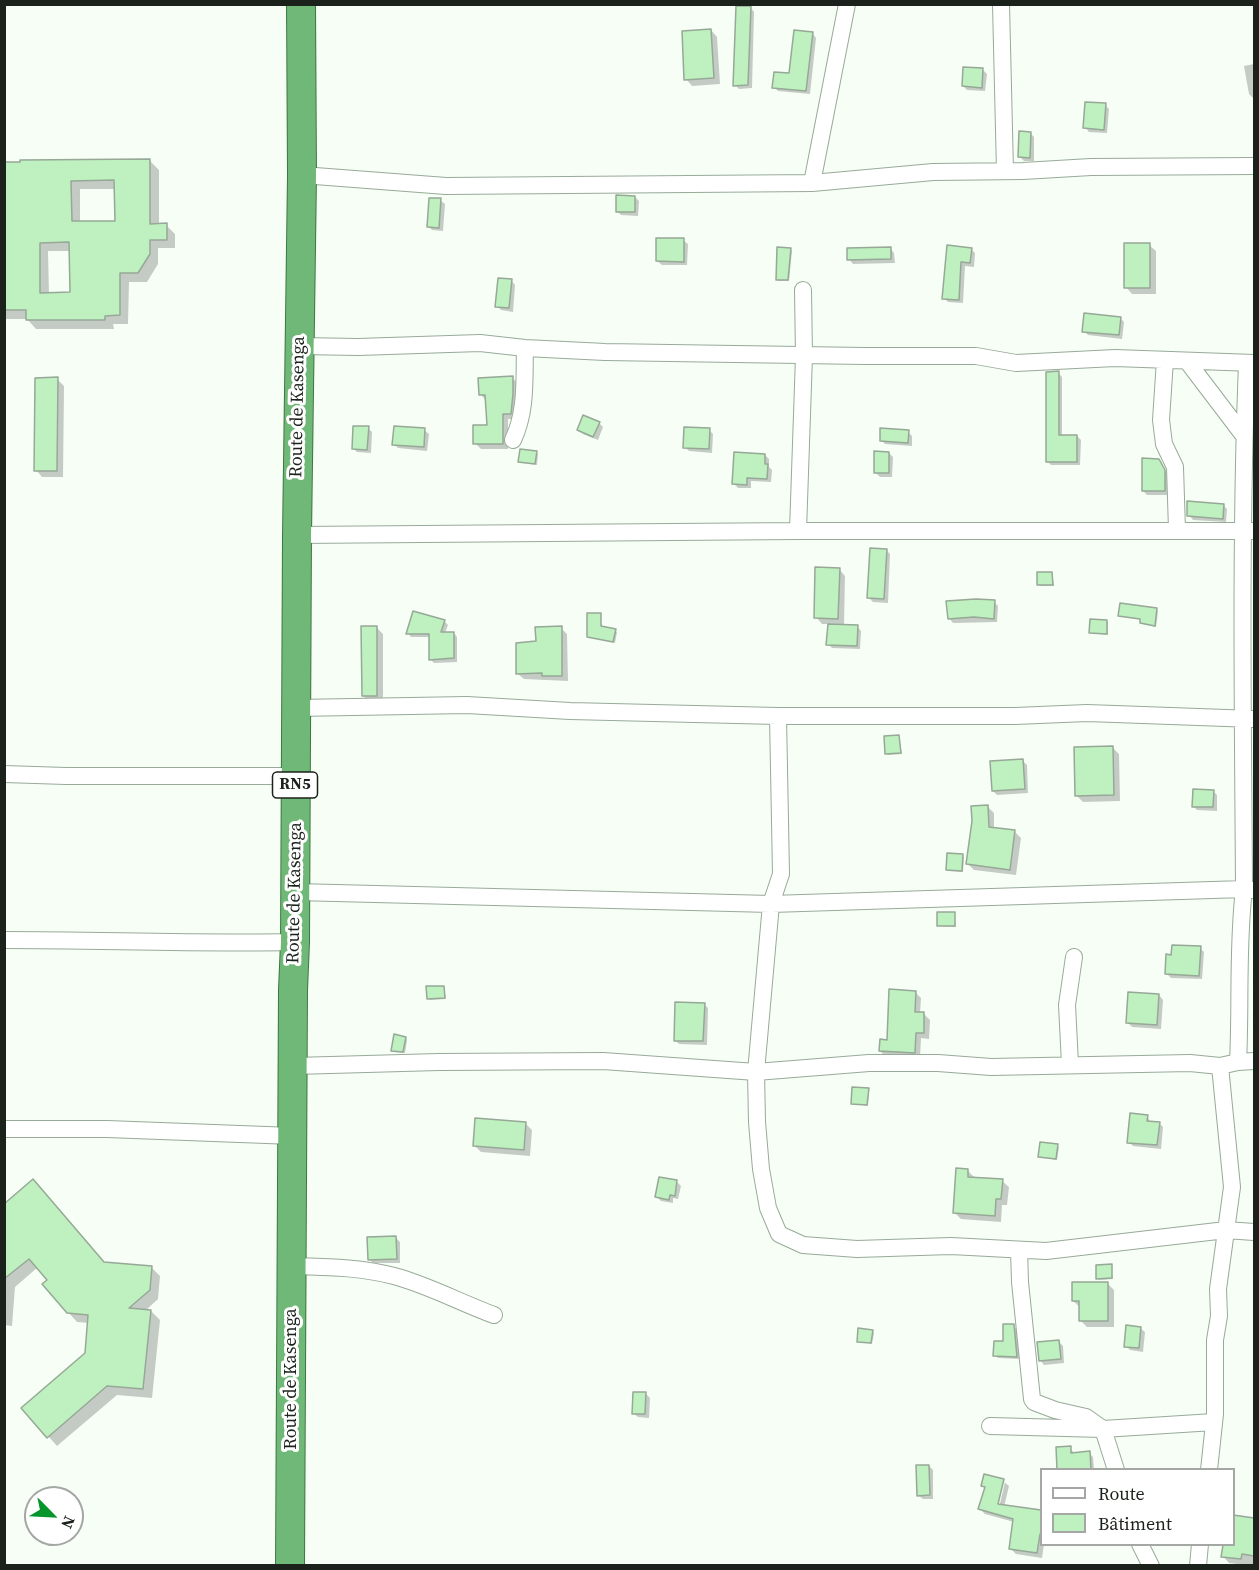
<!DOCTYPE html>
<meta charset="utf-8">
<style>
body{margin:0}
#map{position:relative;width:1259px;height:1570px;overflow:hidden;background:#f6fef6;font-family:"Source Serif 4",serif}
canvas{display:block}
.frame{position:absolute;inset:0;border:6px solid #1b221b;pointer-events:none}
.legend{position:absolute;left:1040px;top:1468px;width:195px;height:78px;box-sizing:border-box;background:#fff;border:2px solid #a4a7a4;margin:0;padding:8px 10px;list-style:none;font-size:18px;color:#1b221b}
.legend li{display:flex;align-items:center;gap:12px;height:30px}
.legend b{width:30px;border:2px solid #a4a7a4}
.north{position:absolute;left:24px;top:1486px;width:60px;height:60px;box-sizing:border-box;background:#fff;border:2px solid #a4a7a4;border-radius:50%;rotate:114deg;font-size:16px;font-weight:700;line-height:24px;text-align:center;color:#1b221b}
.north::after{content:'';display:block;margin:auto;width:21px;height:27px;background:#04952b;clip-path:polygon(50% 0,100% 100%,50% 72%,0 100%)}
</style>
<div id="map">
<canvas width="1259" height="1570"></canvas>
<div class="frame"></div>
<ul class="legend">
<li><b style="height:8px;background:#fff"></b>Route</li>
<li><b style="height:16px;background:#bff0c0"></b>Bâtiment</li>
</ul>
<div class="north">N</div>
</div>
<script>
const c = document.querySelector('canvas').getContext('2d');
c.lineJoin = 'round';
function fill(path, color) { c.fillStyle = color; c.fill(path, 'evenodd'); }
function trace(path, color, width, dash) { c.strokeStyle = color; c.lineWidth = width; c.lineCap = dash ? 'butt' : 'round'; c.setLineDash(dash || []); c.stroke(path); }
function write(font, color, halo, rows, align = 'center') {
  c.font = font + ' "Source Serif 4",serif'; c.lineWidth = 6; c.setLineDash([]); c.textBaseline = 'middle'; c.strokeStyle = halo; c.fillStyle = color; for (const [text, x, y, turn = 0] of rows) {
    c.save(); c.translate(x, y); c.rotate((+turn || 0) * Math.PI / 180); c.textAlign = isNaN(turn) ? turn : align; if (halo) c.strokeText(text, 0, 0); c.fillText(text, 0, 0); c.restore();
  }
}
const shadow = new Path2D(`
 M751,8L754,12L752,88L739,89L735,85Z
 M711,30L717,37L720,84L692,86L686,79Z
 M813,34L816,38L810,94L778,91L774,87L791,74Z
 M1254,64V98H1253L1249,94L1244,66Z
 M983,70L987,74L985,91L967,90L963,86Z
 M1105,105L1109,109L1107,133L1089,132L1085,127Z
 M1030,133L1034,137V161H1024L1020,157Z
 M150,161L159,170V225H166L175,234V248H158V264L147,282H129L128,324H113L114,329H36L27,319H4V163ZM80,189H116V222H80ZM48,251H71V294H49Z
 M635,197L639,201L638,216L621,215L617,211Z
 M440,200L445,204L443,231L432,230L428,226Z
 M683,240L688,244L687,265H662L657,261Z
 M1149,245L1156,251V294H1132L1126,287Z
 M949,247L971,249L975,253L974,267L965,266L963,303L948,302L944,298Z
 M890,248L894,253L895,263L853,264L849,259Z
 M790,249L792,251L789,281H779L777,279Z
 M511,280L515,285L513,312L501,310L497,306Z
 M1120,318L1124,322L1122,339L1088,335L1084,331Z
 M1058,373L1062,377V437L1077,436L1081,440L1080,465H1051L1047,461Z
 M512,378L518,383L516,419H508V449H481L475,443L489,426L487,401L481,395Z
 M57,379L64,386L63,477H42L36,470Z
 M599,423L603,427L598,440L583,434L579,430Z
 M368,428L372,432L371,453L357,452L353,448Z
 M424,430L429,434L427,451L398,448L394,444Z
 M709,430L713,434L712,453L689,451L685,447Z
 M908,432L912,436V446L885,444L881,440Z
 M536,452L538,454L537,465L520,462Z
 M889,453L893,457L892,477H880L875,472Z
 M765,455L769,459V467L772,470L771,482L751,481V488H738L734,484Z
 M1159,460L1168,475L1169,495H1147L1143,491Z
 M1223,505L1227,509L1226,522L1193,520L1189,515Z
 M886,550L890,554L888,603L873,602L869,598Z
 M839,569L845,576L844,626H857L861,631L860,649L832,648L828,644L829,624H822L816,617Z
 M1052,573L1054,586H1040L1039,585Z
 M994,602L998,606L997,622L953,623L949,618Z
 M1157,610L1158,611L1156,627L1143,624L1142,620L1119,615Z
 M600,615L602,628L617,632L615,643L588,636Z
 M444,621L448,625L445,633H454L457,637V662L434,663L430,659L431,637H411L408,633Z
 M1107,621L1108,623V635L1091,633Z
 M376,627L383,634V702H370L363,696Z
 M561,628L567,634L568,681L524,679L517,673L538,642Z
 M899,737L902,754L888,755L886,753Z
 M1113,748L1119,754L1120,801L1083,802L1076,795Z
 M1023,761L1027,765L1028,793L997,795L993,791Z
 M1213,791L1217,795V811L1197,810L1193,806Z
 M988,807L994,813V829L1015,832L1021,838L1016,875L974,870L968,864Z
 M962,855L964,857L963,872L949,871L947,870Z
 M954,913L956,927L938,926Z
 M1200,948L1204,952L1202,979L1171,978L1167,974Z
 M444,987L446,999L430,1000L428,998Z
 M915,992L921,998L920,1014H924L930,1020L929,1039L921,1038L920,1058L886,1057L880,1051L888,1041Z
 M1159,995L1163,1000L1161,1029L1132,1027L1128,1023Z
 M704,1004L708,1008L707,1045L679,1044L675,1040Z
 M406,1038L407,1040L405,1053L394,1052L392,1051Z
 M868,1090L869,1091L868,1106L852,1103Z
 M1147,1116L1151,1123H1159L1163,1127L1161,1149L1133,1146L1129,1142Z
 M526,1124L532,1130L530,1156L481,1152L474,1145Z
 M1057,1146L1059,1147L1057,1160L1040,1157Z
 M967,1170L974,1177V1179L1002,1181L1009,1187L1007,1205H1002L1001,1222L961,1219L954,1212Z
 M677,1182L681,1186L678,1199L673,1198V1203L661,1201L657,1197Z
 M4,1206L104,1263L151,1267L160,1276L158,1299L145,1311H151L160,1320L152,1398L117,1395L57,1446L23,1408L86,1354L89,1323L77,1322L68,1312L49,1280L38,1267L15,1287L12,1326L4,1325Z
 M396,1238L400,1242V1263H373L369,1259Z
 M1111,1266L1113,1279L1099,1280L1098,1278Z
 M1107,1283L1114,1290V1327H1087L1081,1321V1308L1073,1301Z
 M1013,1326L1017,1329L1020,1359L998,1358L994,1355L1005,1343Z
 M1140,1328L1145,1332L1143,1352L1130,1350L1126,1346Z
 M872,1331L874,1333L872,1344L858,1341Z
 M1059,1342L1063,1346L1064,1363L1044,1365L1040,1360Z
 M646,1394L650,1398L649,1418L638,1417L633,1413Z
 M1070,1448L1075,1454L1089,1453L1093,1457L1094,1470H1058Z
 M929,1466L933,1470V1499H923L918,1495Z
 M1003,1481L1009,1486L1004,1507L1042,1511V1544H1044L1042,1558L1016,1554L1011,1549L1014,1522L985,1514L979,1508L986,1489L982,1485ZM1002,1482H1005L998,1512L995,1511Z
 M1234,1517L1254,1519V1566L1229,1563L1223,1556L1224,1544H1234Z`);
const building = new Path2D(`
 M736,6H751L748,85L733,86Z
 M711,29L714,78L684,80L682,31Z
 M794,30L813,32L806,91L772,88L774,72L789,73Z
 M963,67L983,68L982,88L962,86Z
 M1085,102L1106,103L1104,130L1083,128Z
 M1019,131L1031,132L1030,158L1018,157Z
 M150,159V224L167,223V240H150V254L138,273H120V315L105,316V320H26V310H4V162H20V160ZM114,180L115,221H72L71,181ZM69,242L70,292L40,293V243Z
 M616,195L635,196V212H616Z
 M429,198H441L439,228L427,227Z
 M656,238H684V262L656,261Z
 M1124,243H1150V288H1124Z
 M947,245L972,248L970,263L961,262L959,300L942,299Z
 M777,247L791,248L788,280H776Z
 M891,247V259L847,260V248Z
 M498,278L512,279L509,308L495,307Z
 M1084,313L1121,317L1119,335L1082,332Z
 M1059,371V435H1077V462H1046V372Z
 M513,376V394L511,414H503V444H473V425H487L485,395H479L478,378Z
 M58,377L57,471H34L35,378Z
 M583,415L600,422L593,437L577,430Z
 M353,426H369L367,450L352,449Z
 M394,426L425,428L424,447L392,445Z
 M684,427L710,428L709,449L683,448Z
 M880,428L909,430L908,443L880,441Z
 M520,449L537,451L535,464L518,462Z
 M874,451L889,452V473H874Z
 M734,452L765,454V464H768L767,479L747,478V485L732,484Z
 M1142,458L1159,459L1165,470V491H1142Z
 M1187,501L1224,504L1223,519L1187,516Z
 M870,548L887,549L884,599L867,598Z
 M815,567L840,568L838,619L814,618Z
 M1037,572H1052L1053,585H1037Z
 M976,599L995,600L994,619L974,617L948,619L946,601Z
 M1120,603L1157,608L1155,626L1140,623V619L1118,616Z
 M413,611L445,620L441,632H454V658L429,660V634H406Z
 M587,613H601V626L616,629L613,642L587,637Z
 M1090,619L1107,620V634L1089,633Z
 M828,624L858,625L857,646L826,645Z
 M361,626H377V696H362Z
 M562,626V676H542V673L516,674V643L536,641L535,627Z
 M899,735L901,753L885,754L884,736Z
 M1113,746L1114,795L1075,796L1074,747Z
 M1023,759L1025,789L992,791L990,761Z
 M1193,789L1214,790L1213,807H1192Z
 M988,805L989,827L1015,830L1010,870L966,864L972,821L971,806Z
 M947,853L963,854L962,871L946,870Z
 M937,912H955V926H937Z
 M1172,945L1201,946L1199,976L1165,974L1166,954L1171,955Z
 M426,986H444L445,998L427,999Z
 M889,989L916,991L915,1012H924V1033H916L915,1053L879,1051L880,1039L887,1040Z
 M1128,992L1159,994L1157,1025L1126,1023Z
 M675,1002L705,1003L703,1041H674Z
 M394,1034L406,1037L403,1052L391,1051Z
 M852,1087L869,1088L867,1105L851,1104Z
 M1130,1113L1148,1115L1147,1121L1160,1122L1157,1145L1127,1143Z
 M475,1118L526,1122L524,1150L473,1146Z
 M1040,1142L1058,1144L1056,1159L1038,1157Z
 M956,1168L968,1169V1177L1003,1179L1001,1199H996L995,1216L953,1213Z
 M659,1177L677,1180L675,1196L670,1195L669,1200L655,1197Z
 M33,1179L104,1262L152,1266L150,1290L129,1308L151,1310L143,1389L107,1386L47,1438L21,1408L85,1353L88,1315L67,1313L42,1284L47,1280L29,1259L4,1279V1204Z
 M396,1236L397,1259L368,1260L367,1237Z
 M1112,1264V1278L1096,1279V1265Z
 M1072,1282H1108V1321H1079V1301H1072Z
 M1003,1324H1014L1017,1357L993,1356L994,1341H1003Z
 M1126,1325L1141,1327L1139,1348L1124,1347Z
 M858,1328L873,1330L871,1343L857,1342Z
 M1059,1340L1061,1359L1039,1361L1037,1342Z
 M633,1392H646L645,1414H632Z
 M1071,1446V1453L1090,1451L1091,1470H1057L1056,1447Z
 M916,1465H929L930,1495L917,1496Z
 M984,1474L1004,1479L998,1504L1041,1510V1534H1040L1037,1553L1009,1549L1013,1519L978,1509L985,1487L981,1486Z
 M1233,1515L1254,1518V1556L1242,1554L1241,1559L1221,1557L1223,1545H1233Z`);
const minor = new Path2D(`
 M1001,4L1005,171
 M302,175L446,186L812,183L933,172L1023,171L1091,167L1254,166
 M812,183L847,4
 M300,346L358,347L480,343L525,348L605,352L865,356H976L1016,363L1115,358L1254,363
 M1165,360L1161,420L1164,444L1175,467L1177,530
 M1187,361L1244,436
 M1247,363C1240,538 1243,714 1244,889L1253,890
 M513,440C527,411 524,378 525,348
 M798,531L804,356L803,290
 M297,535L798,531H1254
 M296,708L467,705L570,711L778,716H1015L1087,713L1254,719
 M778,716L781,874L771,904L756,1072L757,1122L761,1169L768,1208L779,1234L803,1245L857,1249L951,1246L1046,1251L1226,1230L1254,1232
 M4,774L66,776H295
 M296,892L771,904L1244,889C1237,947 1241,1004 1238,1062
 M4,940C101,940 199,944 295,942
 M1070,1064L1067,1005L1074,957
 M294,1066L439,1062L603,1061L756,1072L869,1063H938L991,1067L1190,1063L1220,1066L1238,1062L1254,1061
 M4,1129H107L293,1136
 M1019,1250L1020,1282L1032,1399L1034,1402L1055,1410L1086,1417L1103,1429L1116,1470
 M292,1266C326,1267 360,1267 394,1276C428,1285 461,1303 494,1315
 M990,1426L1103,1429L1214,1422
 M1209,1470L1215,1414V1340L1219,1316L1218,1289L1232,1187L1220,1066
 M1140,1544L1151,1566
 M1198,1566L1200,1544`);
const trunk = new Path2D(`
 M290,1566L293,990L295,942L297,535L302,175L301,4`);
const shields = [
 [295,785,45]
];
const shieldNames = [
 ["RN5",295,785]
];
const streetNames = [
 ["Route de Kasenga",298,407,-89],
 ["Route de Kasenga",295,893,-89],
 ["Route de Kasenga",291,1379,-90]
];
fill(shadow, '#0003');
fill(building, '#bff0c0');
trace(building, '#96a896', 1.5);
trace(minor, '#98aa98', 18);
trace(trunk, '#3c7841', 30);
trace(minor, '#fff', 16);
trace(trunk, '#70b877', 28);
for (const [x, y, w] of shields) { const box = new Path2D(); box.roundRect(x - w / 2, y - 13, w, 26, 4.5); c.fillStyle = '#fff'; c.fill(box); trace(box, '#1b221b', 1.5); }
write('bold 16px', '#1b221b', null, shieldNames);
write('18px', '#1b221b', '#fff', streetNames);
</script>
